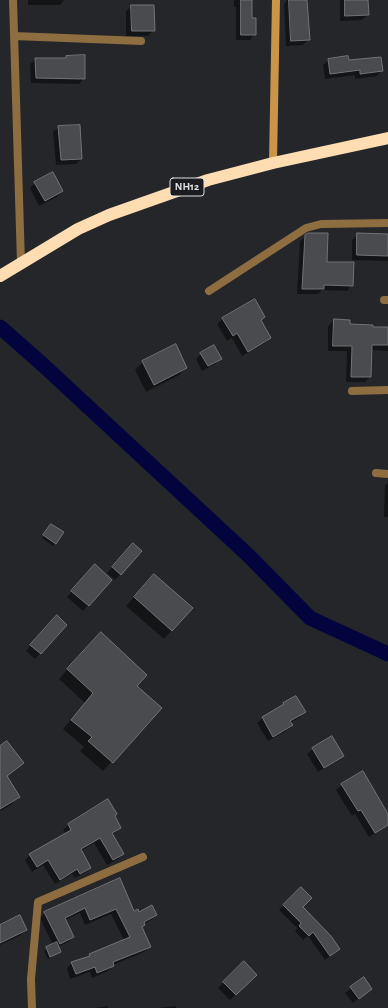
<!DOCTYPE html>
<style>
body{margin:0}
canvas{display:block;background:#24262a}
</style>
<canvas width="388" height="1008"></canvas>
<script>
const c = document.querySelector('canvas').getContext('2d');
c.lineJoin = 'round';
function fill(path, color) { c.fillStyle = color; c.fill(path, 'evenodd'); }
function trace(path, color, width, dash) { c.strokeStyle = color; c.lineWidth = width; c.lineCap = dash ? 'butt' : 'round'; c.setLineDash(dash || []); c.stroke(path); }
function write(font, color, halo, rows, align = 'center') {
  c.font = font + ' "Alegreya Sans",sans-serif'; c.lineWidth = 3; c.setLineDash([]); c.textBaseline = 'middle'; c.strokeStyle = halo; c.fillStyle = color; for (const [text, x, y, turn = 0] of rows) {
    c.save(); c.translate(x, y); c.rotate((+turn || 0) * Math.PI / 180); c.textAlign = isNaN(turn) ? turn : align; if (halo) c.strokeText(text, 0, 0); c.fillText(text, 0, 0); c.restore();
  }
}
const shadow = new Path2D(`
 M28,0H64L60,5H28Z
 M234,0H251V19L255,34L250,40H236V7H234Z
 M287,0H306L309,39L303,45L286,46L284,4Z
 M340,0H367L368,15L362,20L340,21Z
 M132,6L154,30L148,36H126V11Z
 M67,57L84,78L79,84L31,83L30,64L36,59H65Z
 M329,60L348,61L382,71L376,76L355,79V75L325,79L323,65Z
 M59,127L81,159L76,164L56,165L53,132Z
 M35,183L62,191L57,197L39,206L30,188Z
 M358,234H388V261L352,260V240Z
 M306,236L326,262L352,285L347,291L322,290L318,294H297L300,241Z
 M223,319L260,321L270,338L265,343L242,356L232,338L227,341L217,324Z
 M334,320L349,321V325L388,328V351L372,350L370,377L365,382H346L347,351H328V326Z
 M201,354L221,359L215,364L202,371L196,359Z
 M143,362L186,368L178,376L146,392L135,370Z
 M388,483V517H384L385,485Z
 M49,528L55,543L53,546L42,538Z
 M128,550L141,551L115,580L107,573Z
 M89,571L111,580L83,611L67,597Z
 M146,583L191,608L164,639L126,606Z
 M51,622L66,625L35,659L26,651Z
 M92,642L135,686L160,708L103,771L80,751L84,747L63,729L85,703L59,679Z
 M284,704L304,712L299,718L290,723L291,725L286,731L268,741L257,723L263,718L279,708Z
 M0,747L23,762L6,777L18,797L11,805L0,811Z
 M313,749L343,756L337,761L318,772L307,754Z
 M342,785L388,815V825L369,837L355,814L352,816L336,790Z
 M114,816L120,828L112,835L123,854L118,859L107,865L94,843L81,851L90,868L85,873L75,878L72,874L55,884L43,865L32,872L25,860L30,855L66,834L63,830L69,824Z
 M119,880L133,913L156,915L151,920L144,924L142,927L150,947L144,952L113,965L108,971L92,978L90,972L70,979L67,968L72,963L87,958L90,955L124,940L111,914L85,925L80,913L65,920L73,937L68,942L58,947L60,952L57,954L48,959L44,951L53,945L40,918L45,913Z
 M301,889L302,907L339,949L325,960L308,936L303,940L295,931L297,928L279,910Z
 M0,926L26,930L21,935L0,945Z
 M244,963L256,975L230,1000L218,988Z
 M364,978L371,989L353,1003L345,993Z
 M108,1006V1008H95Z
 M176,1006V1008H157Z`);
const canal = new Path2D(`
 M0,327L42,364L248,555L310,618L388,654`);
const building = new Path2D(`
 M241,0H252V18H256V35H241Z
 M289,0H307L310,40L291,41Z
 M345,0H368L369,15L345,16Z
 M131,5H154L155,31H132Z
 M85,55V79L36,78L35,58H66V56Z
 M348,56L349,60L381,57L383,71L360,74V70L330,74L328,59Z
 M80,125L82,159L61,160L58,126Z
 M53,172L63,191L45,201L34,182Z
 M309,233H328L327,262H354L353,286L324,285V289H302L305,235Z
 M357,233L388,234V256L357,255Z
 M255,299L265,317L261,320L271,338L248,352L237,333L233,336L222,318Z
 M334,319L350,320V324L373,325V327H388V345H372L371,377H351L352,346H333Z
 M176,344L187,368L154,385L142,361Z
 M214,345L222,359L208,366L200,353Z
 M51,524L64,532L56,544L43,535Z
 M133,543L142,551L121,575L112,567Z
 M95,564L112,580L89,606L71,591Z
 M154,574L193,608L172,631L134,597Z
 M57,615L67,625L41,654L30,645Z
 M101,632L147,675L137,686L162,708L113,763L88,741L92,737L71,720L93,693L67,669Z
 M296,696L306,712L290,721L293,725L273,737L262,717L284,704L283,703Z
 M332,736L344,756L324,768L312,748Z
 M7,741L24,763L7,776L20,797L0,809V746Z
 M363,771L388,814V825L375,833L361,810L358,811L341,784Z
 M108,799L117,814L115,816L121,828L112,833L124,854L113,860L100,838L81,849L91,868L80,874L77,869L60,880L48,860L37,867L29,854L71,830L68,824Z
 M120,878L134,911L138,909L139,912L152,905L157,915L144,922L145,925L142,927L151,947L113,962L114,966L97,973L95,967L76,974L71,962L90,956L89,954L130,937L116,909L90,920L85,908L65,918L74,937L60,944L44,912Z
 M301,887L312,898L303,907L331,936L340,949L330,956L313,932L309,936L299,926L301,923L283,905Z
 M20,915L27,930L0,943V925Z
 M57,942L61,952L50,957L46,947Z
 M244,961L257,975L236,995L223,982Z
 M364,977L372,989L359,999L350,987Z`);
const street = new Path2D(`
 M13,0L21,263
 M14,36L141,41
 M209,291L306,228L321,224L388,223
 M384,300H388
 M352,391L388,390
 M376,473L388,474
 M32,1008L31,979L38,902L143,857`);
const secondary = new Path2D(`
 M273,163L276,0`);
const highway = new Path2D(`
 M0,276L78,229L109,215L208,180L273,163L388,138`);
const shields = [
 [187,187,34]
];
const shieldNames = [
 ["NH12",187,187]
];
fill(shadow, '#0007');
trace(canal, '#03033d', 15);
fill(building, '#494b4f');
trace(building, '#717377', 1);
trace(street, '#8e6d40', 8);
trace(secondary, '#cb9549', 8);
trace(highway, '#feddb2', 12);
for (const [x, y, w] of shields) { const box = new Path2D(); box.roundRect(x - w / 2, y - 9, w, 18, 3); c.fillStyle = '#1b1c20'; c.fill(box); trace(box, '#e0e1e3', 1); }
write('bold 11px', '#e0e1e3', null, shieldNames);
</script>
